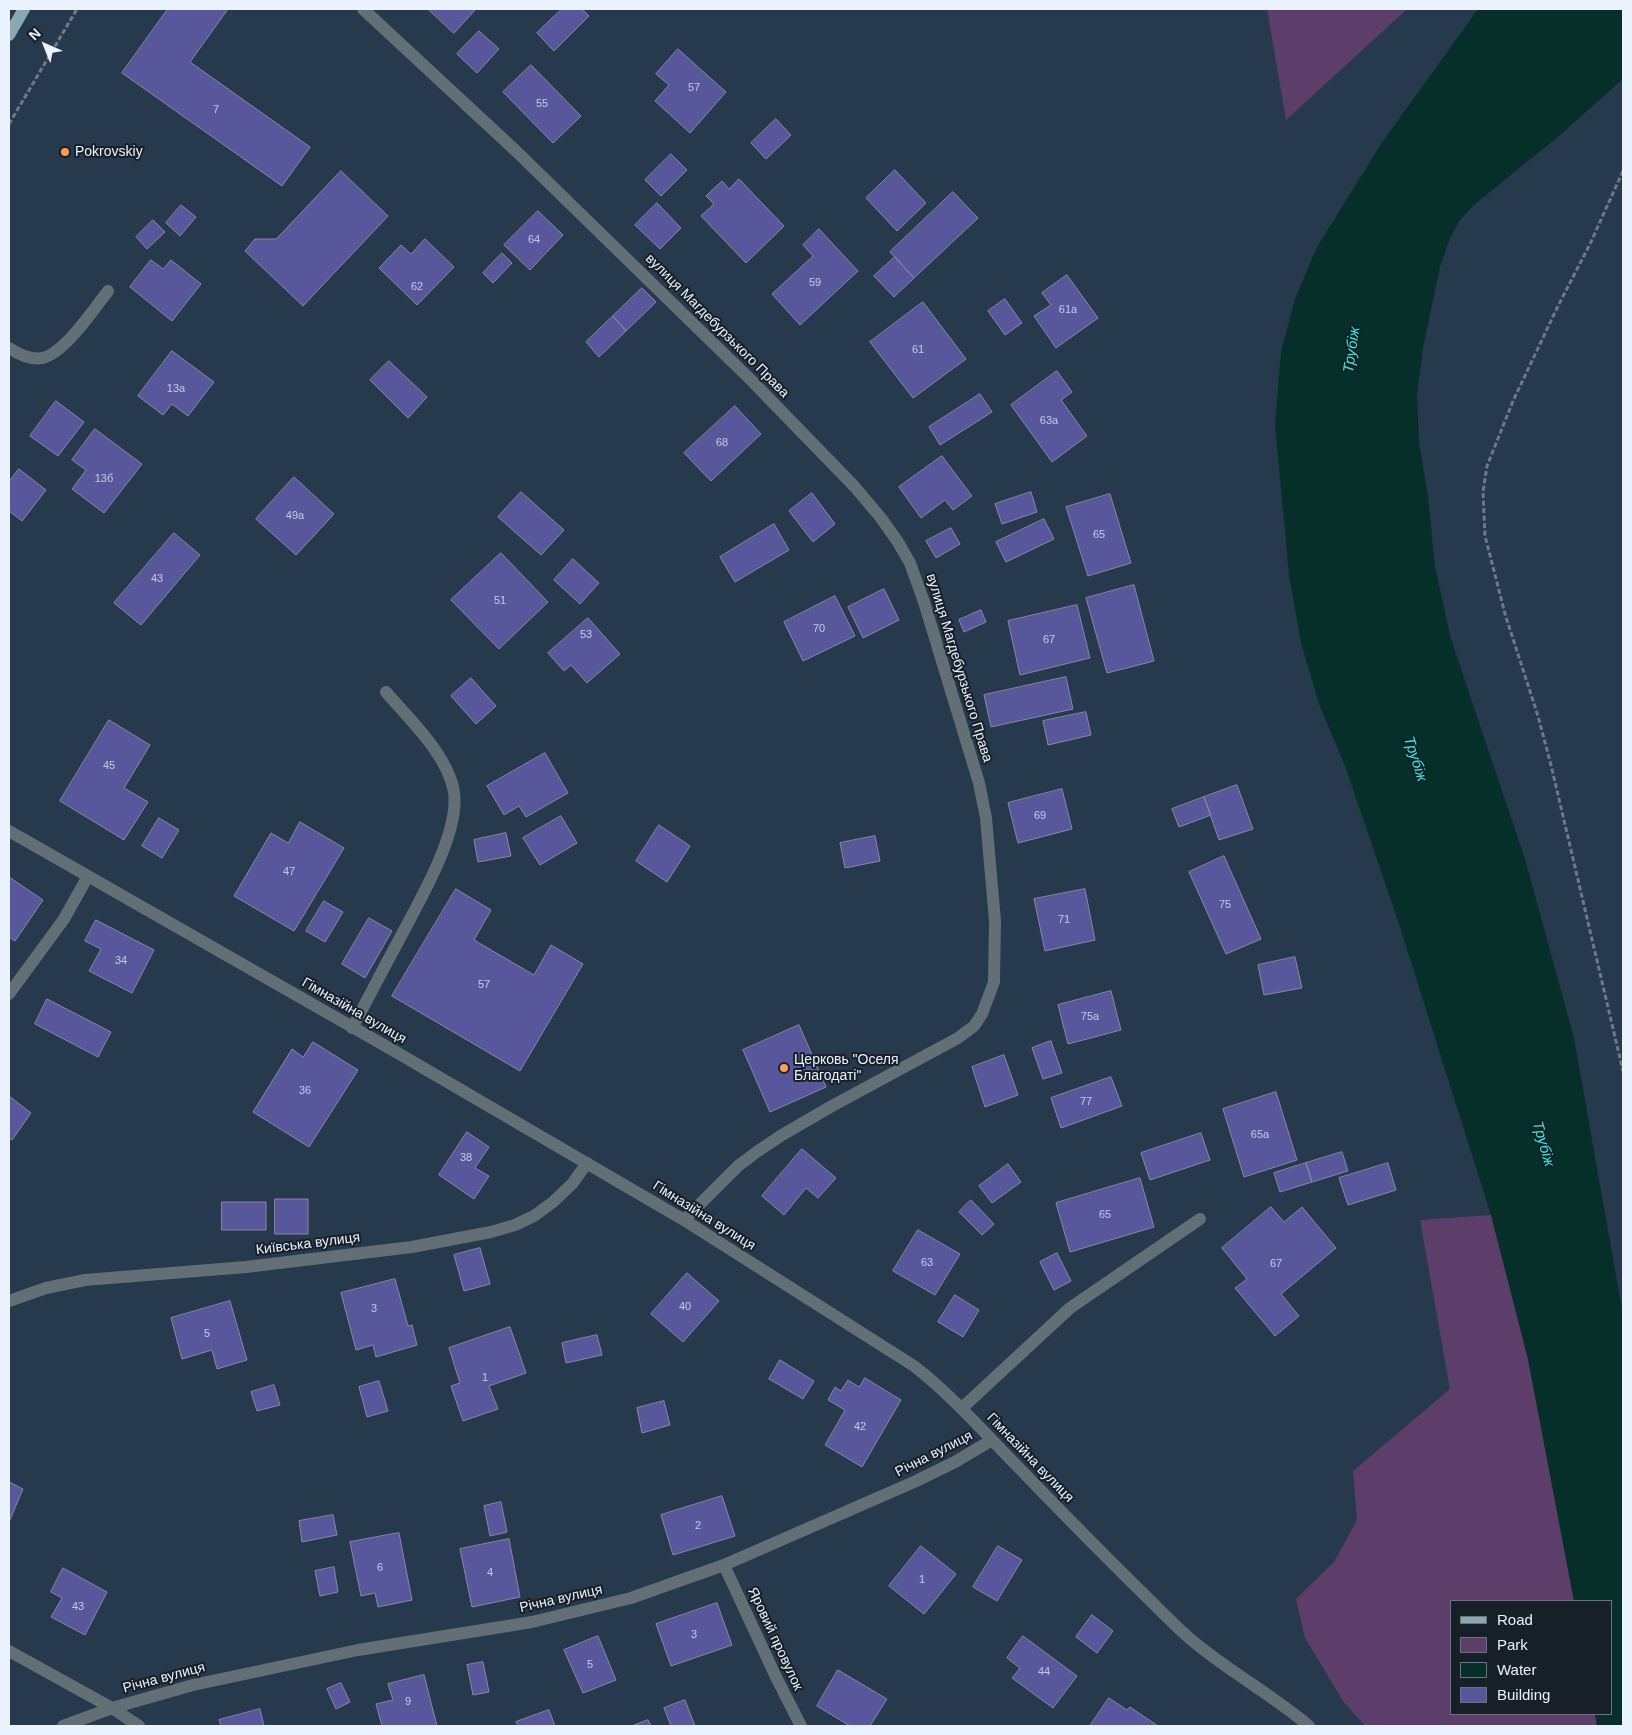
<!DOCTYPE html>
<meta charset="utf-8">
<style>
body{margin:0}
#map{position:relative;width:1632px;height:1735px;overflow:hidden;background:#26394d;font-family:Helvetica,sans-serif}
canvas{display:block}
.frame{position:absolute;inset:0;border:10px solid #e9f2fd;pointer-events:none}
.legend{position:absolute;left:1450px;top:1600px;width:162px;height:115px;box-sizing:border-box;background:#172029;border:1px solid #6b747e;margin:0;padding:6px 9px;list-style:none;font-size:15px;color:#e9f2fd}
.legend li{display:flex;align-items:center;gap:10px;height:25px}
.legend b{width:25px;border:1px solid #6b747e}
.north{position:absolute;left:20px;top:20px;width:50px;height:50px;-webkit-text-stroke:4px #172029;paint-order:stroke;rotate:316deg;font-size:14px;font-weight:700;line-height:20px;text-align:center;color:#e9f2fd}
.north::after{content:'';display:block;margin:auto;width:18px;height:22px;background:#e9f2fd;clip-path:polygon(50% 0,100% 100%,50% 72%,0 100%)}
</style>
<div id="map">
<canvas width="1632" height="1735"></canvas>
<div class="frame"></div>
<ul class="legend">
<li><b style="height:6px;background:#89a8b1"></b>Road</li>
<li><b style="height:14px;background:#5d3e6a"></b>Park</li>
<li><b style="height:14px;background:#072f2a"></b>Water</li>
<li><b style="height:14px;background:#59579c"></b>Building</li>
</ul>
<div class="north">N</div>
</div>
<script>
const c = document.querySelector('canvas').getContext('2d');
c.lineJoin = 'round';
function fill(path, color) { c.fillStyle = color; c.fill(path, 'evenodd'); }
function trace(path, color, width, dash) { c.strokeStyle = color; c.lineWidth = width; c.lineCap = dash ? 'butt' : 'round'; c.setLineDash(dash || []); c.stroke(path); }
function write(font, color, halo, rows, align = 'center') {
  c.font = font + ' Helvetica,sans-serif'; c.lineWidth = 4; c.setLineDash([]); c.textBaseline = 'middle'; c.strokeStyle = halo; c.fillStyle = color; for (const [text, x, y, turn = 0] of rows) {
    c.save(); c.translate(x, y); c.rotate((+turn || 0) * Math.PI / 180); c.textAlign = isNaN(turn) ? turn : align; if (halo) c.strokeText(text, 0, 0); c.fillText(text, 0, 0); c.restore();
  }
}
const green = new Path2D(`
 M1267,9H1407L1286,120Z
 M1491,1215L1528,1359L1574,1601H1451V1714H1595L1597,1726H1365L1343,1701L1305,1638L1296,1599L1334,1562L1357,1520L1353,1471L1450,1389L1420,1220Z`);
const water = new Path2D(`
 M1478,9H1623V79L1559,136L1475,204L1460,220L1450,238L1440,267L1423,348L1417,395L1419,443L1428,496L1435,567L1451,639L1525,859L1574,1038L1623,1315V1726H1597L1595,1714H1611V1601H1574L1528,1359L1491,1215L1398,921L1345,766L1319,704L1301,643L1289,575L1275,424L1281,352L1295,299L1317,247L1381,144Z`);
const building = new Path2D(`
 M168,9H228L190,62L310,147L282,186L122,73Z
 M428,9H476L454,33Z
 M562,9H582L589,16L554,51L537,33Z
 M479,31L499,49L477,73L457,54Z
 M678,49L726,92L690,133L655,101L669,85L656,74Z
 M531,65L581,116L553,143L503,92Z
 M776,119L791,135L766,159L751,143Z
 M671,154L687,170L661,196L645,180Z
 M895,170L926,203L897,231L866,198Z
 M341,171L388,216L303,306L245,251L255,239H276Z
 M739,179L784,226L746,263L701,216L714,204L706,196L722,181L729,189Z
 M953,192L978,218L914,278L890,252Z
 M657,203L681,228L660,249L635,225Z
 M181,205L196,217L180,236L166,223Z
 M538,211L563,235L530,270L504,245Z
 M153,220L165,232L147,249L136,237Z
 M819,229L858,271L800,325L772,294L813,256L803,245Z
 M425,239L454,267L417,305L379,268L401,245L411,254Z
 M502,253L512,263L493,283L483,273Z
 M895,257L914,278L894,297L874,276Z
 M151,260L163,269L171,260L201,284L172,321L130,287Z
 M1067,275L1098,318L1056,348L1034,316L1051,305L1042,293Z
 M642,288L656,302L626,331L613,316Z
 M1005,299L1022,323L1005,335L988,311Z
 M923,302L966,359L913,398L870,342Z
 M613,316L626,331L599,357L586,342Z
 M172,351L214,382L188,416L172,404L163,415L138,396Z
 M389,361L427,397L408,418L370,380Z
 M1057,371L1072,392L1061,400L1087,436L1052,462L1011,405Z
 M980,394L992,412L940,445L929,427Z
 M56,401L84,422L58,456L30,436Z
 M735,406L761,434L711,481L684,453Z
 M95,429L142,464L104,513L72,489L86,470L72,460Z
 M942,456L972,496L953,510L945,500L921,518L899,487Z
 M19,469L46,490L22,521L9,511V482Z
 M294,477L334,514L296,555L256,519Z
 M521,492L564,530L541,555L498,517Z
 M1031,492L1037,512L1002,524L995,504Z
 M812,493L835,524L813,542L789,511Z
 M1110,494L1131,563L1088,576L1066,507Z
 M1044,519L1054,539L1006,562L996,542Z
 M774,524L789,550L735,582L720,557Z
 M951,528L960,544L936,558L926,541Z
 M174,533L200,555L141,625L114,603Z
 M501,553L548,602L499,649L451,600Z
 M573,559L599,583L580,604L554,580Z
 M1134,585L1154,661L1107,673L1086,598Z
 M884,589L899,620L863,638L848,607Z
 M835,596L855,636L803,661L784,622Z
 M1077,605L1090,658L1020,675L1008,621Z
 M981,610L986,622L964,632L959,620Z
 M588,618L620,654L587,683L571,665L564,671L548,653Z
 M1066,677L1073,709L991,727L984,695Z
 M471,678L496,706L476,724L451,696Z
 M1086,712L1091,735L1048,745L1043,721Z
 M109,720L150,745L124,788L148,802L124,840L60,801Z
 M545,753L568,793L526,817L519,806L504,815L487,786Z
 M1237,785L1253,829L1219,840L1204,797Z
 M1062,789L1072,829L1018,843L1008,803Z
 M1204,797L1211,815L1179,827L1172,809Z
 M561,816L577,843L540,865L523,838Z
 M159,818L179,830L162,858L142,846Z
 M300,822L344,848L294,931L234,896L271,833L288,843Z
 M659,825L690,846L667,882L636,861Z
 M506,833L511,856L478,862L474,840Z
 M875,836L880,861L845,868L840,843Z
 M1224,856L1261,939L1226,954L1189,872Z
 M9,877L43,900L15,941L9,937Z
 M456,889L491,910L474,940L534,975L551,945L583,964L520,1071L392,996Z
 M1085,889L1095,940L1045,951L1034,899Z
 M324,901L343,912L325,942L306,931Z
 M369,918L392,931L365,978L342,964Z
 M96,920L154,950L132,993L89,971L101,949L85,941Z
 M1295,957L1302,988L1264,995L1258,965Z
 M1111,991L1121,1030L1068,1044L1058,1005Z
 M47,999L111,1032L98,1057L35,1024Z
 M799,1025L826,1087L770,1112L743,1050Z
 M1051,1041L1062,1073L1043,1079L1032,1048Z
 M313,1042L358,1070L309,1147L253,1112L292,1049L303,1057Z
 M1004,1055L1018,1095L985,1107L972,1067Z
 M1111,1077L1122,1106L1061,1128L1051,1098Z
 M1276,1092L1297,1160L1244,1177L1223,1109Z
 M9,1096L31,1113L12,1140L9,1138Z
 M467,1132L489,1147L475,1168L489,1176L474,1199L439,1175Z
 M1201,1133L1210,1160L1150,1180L1141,1153Z
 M802,1149L836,1178L818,1198L806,1188L784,1215L762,1196Z
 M1342,1152L1348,1171L1312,1182L1306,1163Z
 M1306,1163L1312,1182L1280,1192L1274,1173Z
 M1388,1163L1396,1190L1348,1205L1339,1178Z
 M1008,1164L1021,1182L992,1203L979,1186Z
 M1140,1178L1154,1227L1070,1252L1056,1203Z
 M275,1199H308V1234H275Z
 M971,1200L994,1224L982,1235L959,1212Z
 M222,1202H266V1230H222Z
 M1271,1207L1284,1222L1302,1207L1336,1248L1281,1294L1299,1316L1275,1336L1235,1288L1247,1279L1222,1248Z
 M918,1230L960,1254L935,1295L893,1271Z
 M480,1248L490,1284L464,1291L454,1255Z
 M1057,1253L1071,1281L1054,1290L1040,1262Z
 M687,1273L719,1301L683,1342L651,1314Z
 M395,1279L408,1326L412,1325L417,1345L376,1357L373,1345L356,1350L341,1293Z
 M955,1295L979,1310L963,1337L938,1322Z
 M230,1301L247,1360L217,1369L212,1350L182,1359L171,1318Z
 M510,1327L526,1373L489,1386L498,1409L463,1421L451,1386L460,1383L449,1348Z
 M597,1335L602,1355L566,1363L562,1343Z
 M780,1360L814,1381L803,1399L769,1379Z
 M865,1378L901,1400L862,1467L825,1445L845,1410L828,1400L835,1387L841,1391L848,1380L859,1387Z
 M379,1381L388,1411L367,1417L359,1387Z
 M274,1385L280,1405L257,1411L251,1392Z
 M664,1401L670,1425L642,1433L637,1408Z
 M9,1482L23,1489L9,1522Z
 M722,1496L735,1536L673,1555L661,1515Z
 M501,1502L507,1532L490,1536L484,1506Z
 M333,1515L337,1535L302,1542L299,1521Z
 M399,1533L412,1600L378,1607L375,1593L361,1596L350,1542Z
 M509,1539L520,1597L472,1607L460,1549Z
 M921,1546L956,1574L924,1614L889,1586Z
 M998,1546L1022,1560L997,1601L973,1587Z
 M334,1567L338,1592L320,1596L315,1571Z
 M63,1568L107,1592L85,1635L51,1617L62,1598L51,1592Z
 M717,1603L732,1645L671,1666L656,1624Z
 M1092,1615L1113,1631L1097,1653L1076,1637Z
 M598,1636L616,1680L583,1693L564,1650Z
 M1023,1636L1077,1676L1053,1708L1012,1678L1020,1668L1007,1658Z
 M483,1662L489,1692L473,1695L467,1665Z
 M838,1670L887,1699L870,1726H850L817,1706Z
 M424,1675L437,1726H382L376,1704L393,1700L388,1684Z
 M341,1683L350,1702L336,1709L327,1689Z
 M1109,1698L1127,1710L1130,1707L1158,1726H1090Z
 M685,1700L695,1726H671L664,1708Z
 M260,1709L264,1726H221L219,1720Z
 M549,1710L555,1726H518L516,1722Z
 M648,1720L651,1726H632Z`);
const path = new Path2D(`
 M9,124L77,9
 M1623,171L1590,244L1558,306L1513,401L1487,466L1483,492L1485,536L1492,563L1505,614L1538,716L1551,765L1623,1071`);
const minor = new Path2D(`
 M363,9L516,151L752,381L854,486L881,518L898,542L910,563L924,602L979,783L986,818L995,921L994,982L982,1014L974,1026L958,1038L832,1106L782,1135L758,1151L738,1166L684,1220
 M9,348C18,354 30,360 42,358C64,354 94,309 108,291
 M9,831L396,1052L684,1220L914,1366C954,1397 987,1436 1023,1472C1072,1523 1122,1573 1173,1623C1213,1663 1265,1689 1309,1726
 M9,994L64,919L88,876
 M352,1028C368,999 383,969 399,940C418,903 460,834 454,792C448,755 409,719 386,692
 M9,1301L46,1288L85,1280L246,1267L412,1247L491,1232L515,1225L534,1216L553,1202L572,1184L587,1163
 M962,1408L1070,1308L1200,1219
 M724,1565L776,1677L801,1726
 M9,1651L112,1708L139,1726
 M63,1726L112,1708L193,1685L358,1650L532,1622L631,1598L724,1565L914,1482L955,1462L992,1440`);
const major = new Path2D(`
 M9,35L24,9`);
const markers = [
 [65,152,5,"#fd9c55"],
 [784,1068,5,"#fd9c55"]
];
const numberNames = [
 ["57",694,88],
 ["55",542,104],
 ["7",216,110],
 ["64",534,240],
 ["59",815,283],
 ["62",417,287],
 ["61а",1068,310],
 ["61",918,350],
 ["13а",176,389],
 ["63а",1049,421],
 ["68",722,443],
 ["13б",104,479],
 ["49а",295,516],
 ["65",1099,535],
 ["43",157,579],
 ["51",500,601],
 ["70",819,629],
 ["53",586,635],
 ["67",1049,640],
 ["45",109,766],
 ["69",1040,816],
 ["47",289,872],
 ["75",1225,905],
 ["71",1064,920],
 ["34",121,961],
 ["57",484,985],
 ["75а",1090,1017],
 ["36",305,1091],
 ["77",1086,1102],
 ["65а",1260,1135],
 ["38",466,1158],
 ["65",1105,1215],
 ["63",927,1263],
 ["67",1276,1264],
 ["40",685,1307],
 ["3",374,1309],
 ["5",207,1334],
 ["1",485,1378],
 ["42",860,1427],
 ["2",698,1526],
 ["6",380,1568],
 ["4",490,1573],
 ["1",922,1580],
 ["43",78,1607],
 ["3",694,1635],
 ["5",590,1665],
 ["44",1044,1672],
 ["9",408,1702]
];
const poiNames = [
 ["Pokrovskiy",75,152],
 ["Церковь \"Оселя",794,1060],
 ["Благодаті\"",794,1076]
];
const streetNames = [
 ["вулиця Магдебурзького Права",717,326,45],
 ["вулиця Магдебурзького Права",959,668,73],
 ["Гімназійна вулиця",354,1011,30],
 ["Гімназійна вулиця",704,1216,32],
 ["Київська вулиця",308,1244,-7],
 ["Річна вулиця",934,1454,-27],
 ["Гімназійна вулиця",1030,1458,46],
 ["Річна вулиця",561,1599,-13],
 ["Яровий провулок",775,1639,65],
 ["Річна вулиця",164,1678,-15]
];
const waterNames = [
 ["Трубіж",1352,350,-82],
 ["Трубіж",1415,759,72],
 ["Трубіж",1543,1144,74]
];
fill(green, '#5d3e6a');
fill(water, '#072f2a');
fill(building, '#59579c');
trace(building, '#8788a5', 1);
trace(path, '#6b7a8b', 3, [5, 2.5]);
trace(minor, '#627075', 12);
trace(major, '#89a8b1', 12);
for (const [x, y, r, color] of markers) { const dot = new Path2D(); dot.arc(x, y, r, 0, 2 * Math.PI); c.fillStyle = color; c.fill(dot); trace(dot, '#172029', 2); }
write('11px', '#c5cbe5', null, numberNames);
write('14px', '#e9f2fd', '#172029', poiNames, 'left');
write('14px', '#e9f2fd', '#172029', streetNames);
write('italic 15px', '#36e8d6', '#172029', waterNames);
</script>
